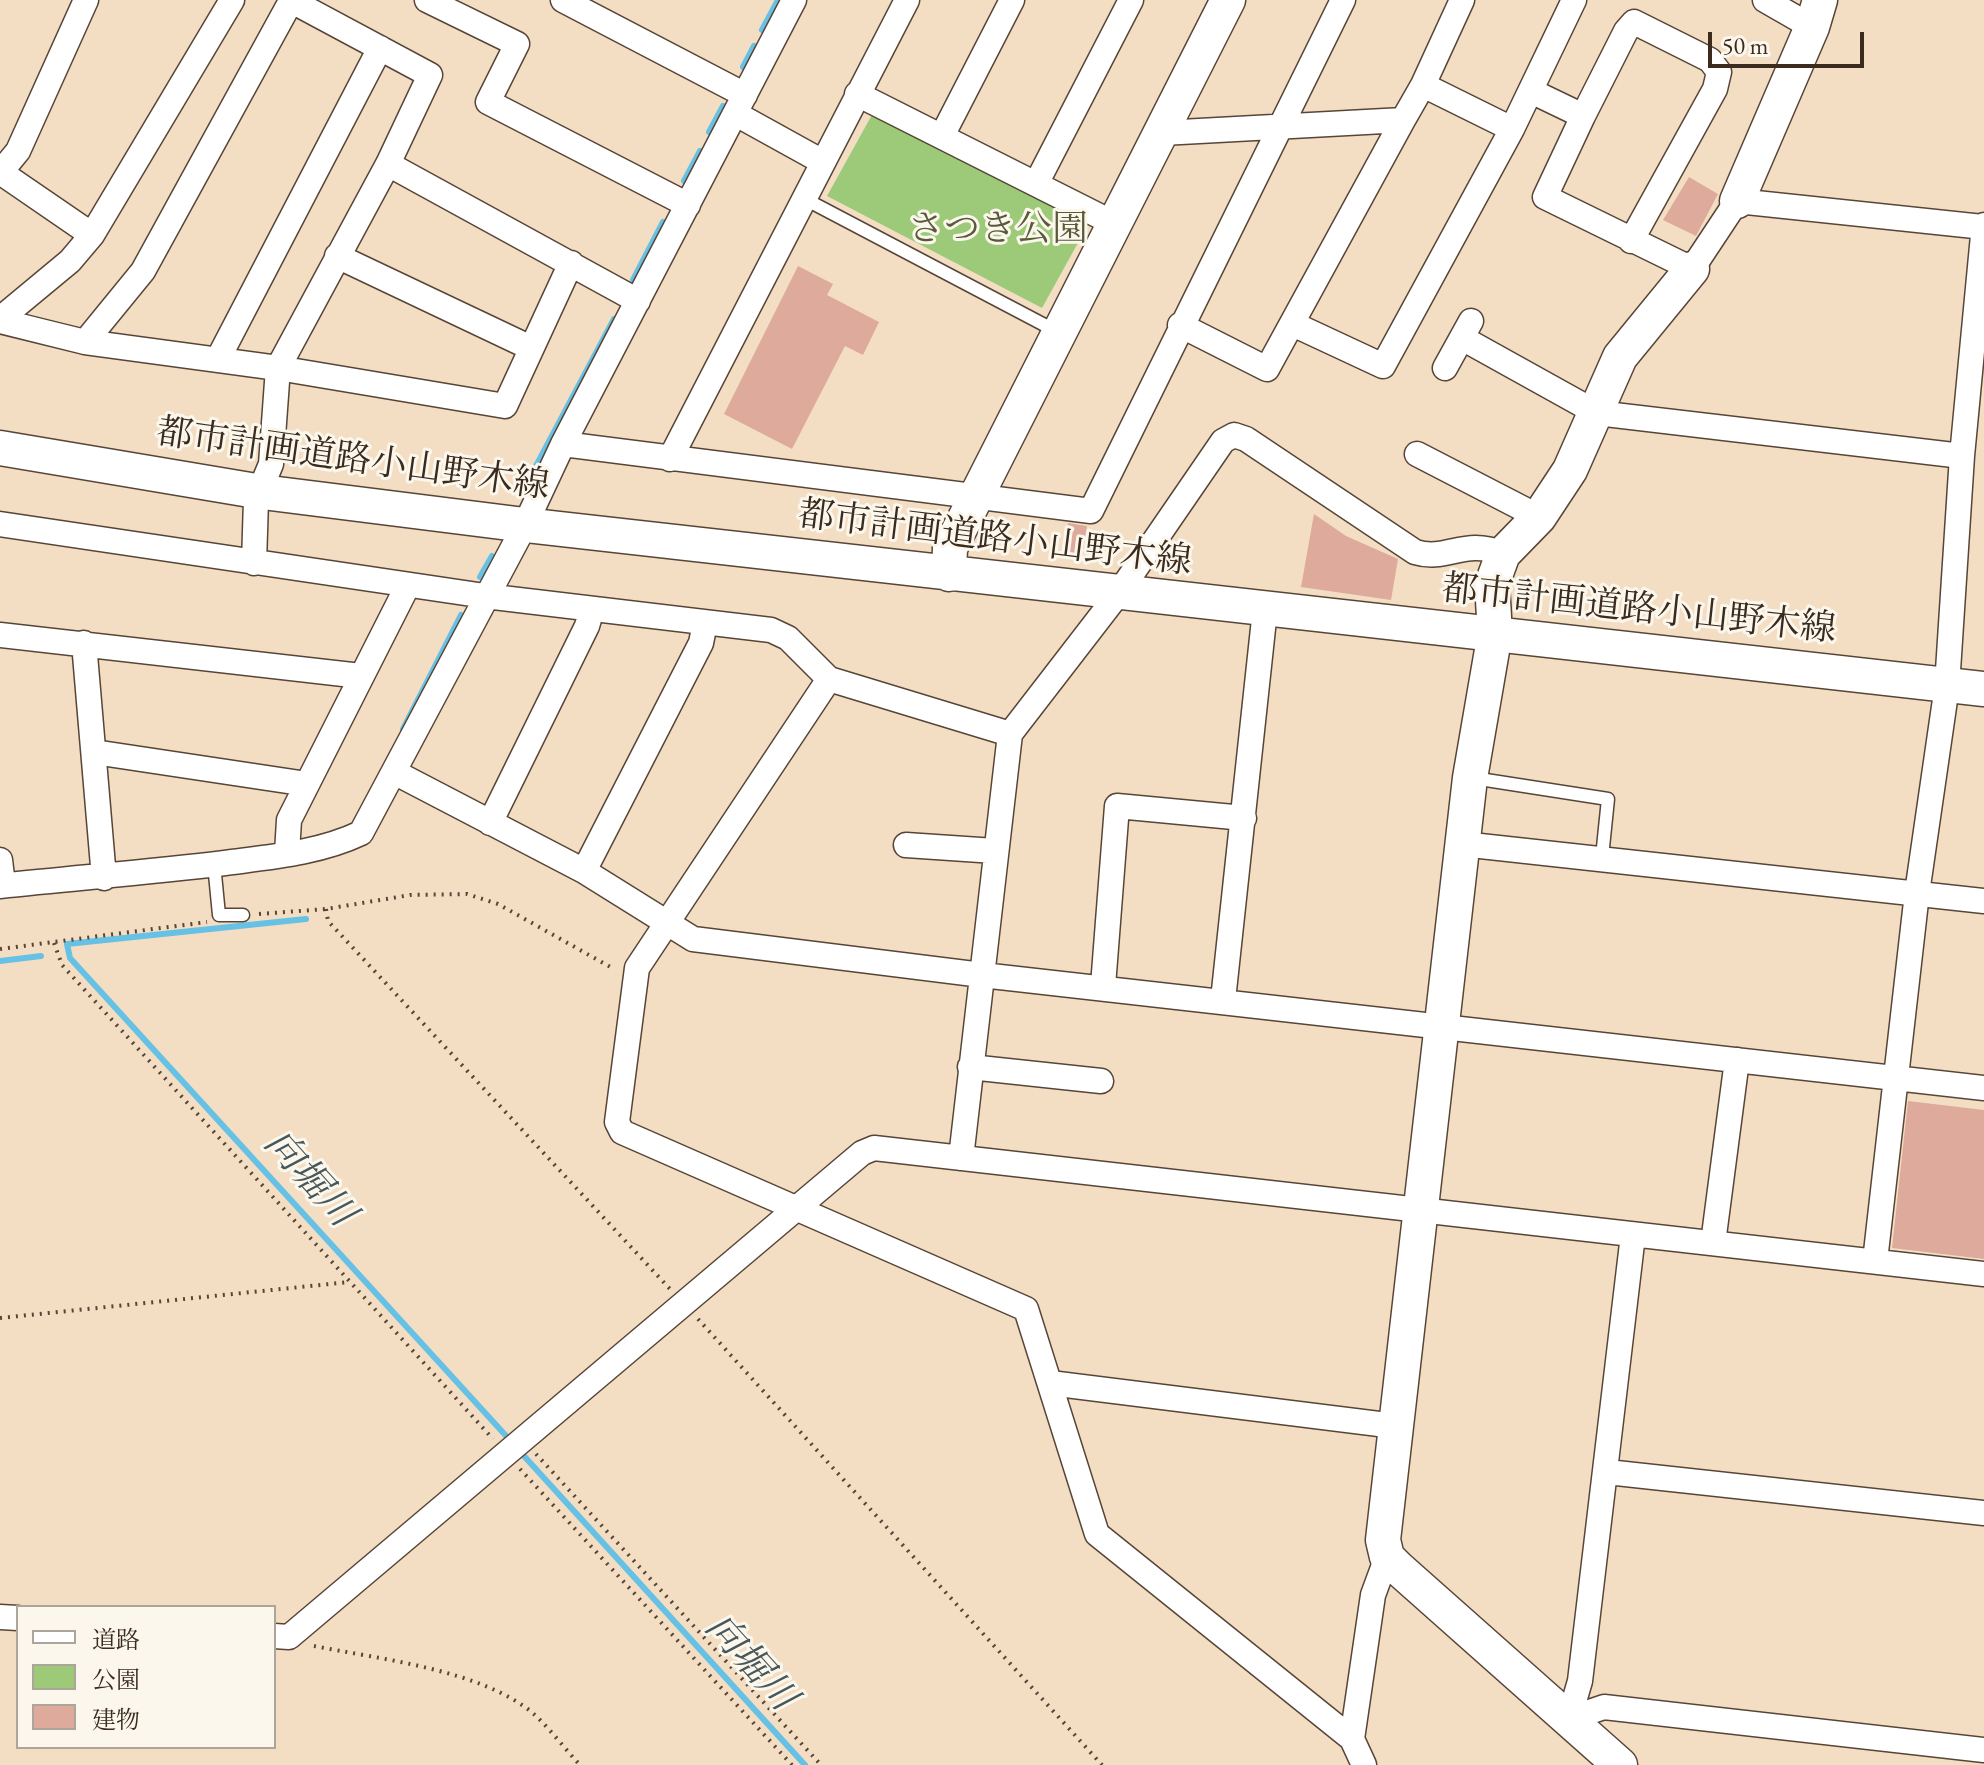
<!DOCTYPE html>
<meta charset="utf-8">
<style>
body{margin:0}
#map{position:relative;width:1984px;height:1765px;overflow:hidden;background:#f4dec3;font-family:"EB Garamond","Noto Serif JP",serif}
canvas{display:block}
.legend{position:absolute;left:16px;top:1605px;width:260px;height:144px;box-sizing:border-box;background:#fbf7ec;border:2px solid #aea59a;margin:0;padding:10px 14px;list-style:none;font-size:24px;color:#3b2a1e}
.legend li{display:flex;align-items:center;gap:16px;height:40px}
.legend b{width:40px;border:2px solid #aea59a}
.scale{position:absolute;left:1708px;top:32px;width:156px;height:36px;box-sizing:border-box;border:4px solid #3b2a1e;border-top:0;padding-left:10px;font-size:24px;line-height:28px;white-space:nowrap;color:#3b2a1e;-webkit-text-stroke:6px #fbf7ec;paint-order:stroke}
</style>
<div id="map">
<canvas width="1984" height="1765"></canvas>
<ul class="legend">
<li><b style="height:10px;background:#fff"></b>道路</li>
<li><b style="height:22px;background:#9cca78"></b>公園</li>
<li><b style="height:22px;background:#ddaa9b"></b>建物</li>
</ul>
<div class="scale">50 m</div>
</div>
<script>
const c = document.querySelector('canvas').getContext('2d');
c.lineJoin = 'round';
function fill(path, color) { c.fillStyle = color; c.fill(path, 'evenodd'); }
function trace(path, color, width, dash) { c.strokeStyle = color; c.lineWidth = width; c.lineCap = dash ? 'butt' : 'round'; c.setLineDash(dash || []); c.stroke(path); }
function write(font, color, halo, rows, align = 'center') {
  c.font = font + ' "EB Garamond","Noto Serif JP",serif'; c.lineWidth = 6; c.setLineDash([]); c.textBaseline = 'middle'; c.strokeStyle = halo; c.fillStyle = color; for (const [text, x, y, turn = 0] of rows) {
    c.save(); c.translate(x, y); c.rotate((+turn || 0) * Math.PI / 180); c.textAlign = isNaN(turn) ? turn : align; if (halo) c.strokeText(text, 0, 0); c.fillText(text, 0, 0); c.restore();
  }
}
const green = new Path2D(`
 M873,113L1090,221L1042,308L827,196Z`);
const stream = new Path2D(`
 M762,30L778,0
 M743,67L754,46
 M709,132L723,106
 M684,181L700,151
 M633,280L663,222
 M527,483L614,319
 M480,577L492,556
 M403,729L461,615
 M306,919L67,944L70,958L508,1438
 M0,961L41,956
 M524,1456L805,1765`);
const building = new Path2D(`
 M1689,177L1718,194L1696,236L1663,220Z
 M798,266L833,284L827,295L879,322L863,355L845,346L792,449L724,414Z
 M1314,514L1346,536L1398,559L1391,600L1301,587Z
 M1068,523L1087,526L1082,556L1064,553Z
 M1908,1101L1984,1110V1259L1892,1248Z`);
const path = new Path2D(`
 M326,909L328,921L670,1289
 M259,914L326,909L410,895L467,894L498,904L614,969
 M54,943L62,965L493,1439
 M0,949L207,922
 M0,1318L349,1282
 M698,1319L1102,1765
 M536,1454L821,1765
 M520,1469L792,1765
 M314,1646C379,1659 484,1670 535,1715C551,1730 565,1749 580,1765`);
const lane = new Path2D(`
 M803,198L1056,331
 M1473,778L1608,799L1602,857
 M214,864L219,915H243`);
const street = new Path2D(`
 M427,0L517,44L488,102L688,205
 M563,0L745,95
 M1765,0L1812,27
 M291,1L143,271L85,342L278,368L505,406L571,263
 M1423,85L1462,0
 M1531,91L1583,116L1545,197L1692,269L1737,201L1984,227
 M857,94L1115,224
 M736,114L821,161
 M1583,116L1626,31L1634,22L1710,60L1719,72L1715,89L1631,241
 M1162,133L1403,120L1423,85L1512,129
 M942,136L1012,0
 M388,164L638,301
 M0,172L92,235
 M0,173L18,151L86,0
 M1036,184L1131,0
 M337,256L531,348
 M0,319L70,261L92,235L232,0
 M0,321L85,342
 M1180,325L1267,369L1403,120
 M1295,325L1383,366L1512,129L1574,0
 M1462,338L1597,413L1962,456
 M218,359L380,48
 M1445,368L1471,321
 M563,444L1091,511L1343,0
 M1417,454L1539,517
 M670,459L907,0
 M0,524L485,596L771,630L788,638L829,679L1010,734
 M254,563L256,500L271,464L278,368L388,164L430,75L290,0
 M0,635L361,676
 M84,643L104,878
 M829,679L637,968L617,1122L622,1132L1026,1309L1097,1534L1352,1739L1364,1765
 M94,752L307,784
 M394,772L584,871L693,939L982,975L1984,1088
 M490,823L587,626L592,609
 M1462,844L1984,901
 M906,845L995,851
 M287,853L289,820L408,585
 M0,860L3,885
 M584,871L701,643L705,623
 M0,886C75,878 150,872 225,863C270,857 319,853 361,833L525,525L563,444L794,0
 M1103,986L1117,806L1244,818
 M1223,1000L1265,610
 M970,1067L1101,1081
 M961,1158L1010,734L1118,594L1223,441L1234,435L1246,439L1415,552C1448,562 1464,537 1503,554
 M1713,1243L1737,1060
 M1875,1261L1917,893L1947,686L1962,456L1984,225
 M1050,1383L1395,1426
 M1607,1472L1984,1513
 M0,1617L18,1618
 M274,1636L289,1637L862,1153L874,1148L1984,1274
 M1569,1719L1580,1681L1633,1235
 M1569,1719L1604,1707L1984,1750
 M1352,1739L1373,1595L1387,1557`);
const secondary = new Path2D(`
 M1737,201L1812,27L1820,0
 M0,448L262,492L525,525L1984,689
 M949,574L950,548L1228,0
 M1620,1765L1398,1568L1387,1557L1383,1540L1470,778L1495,633L1492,584L1503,554L1539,517L1570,470L1620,357L1692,269`);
const parkNames = [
 ["さつき公園",998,230]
];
const streetNames = [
 ["都市計画道路小山野木線",353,460,8],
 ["都市計画道路小山野木線",995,539,7],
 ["都市計画道路小山野木線",1639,610,6]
];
const waterNames = [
 ["向堀川",309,1179,48],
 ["向堀川",750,1663,48]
];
fill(green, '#9cca78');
trace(stream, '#67c1e4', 6);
fill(building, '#ddaa9b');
trace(lane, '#574537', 15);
trace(street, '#574537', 27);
trace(secondary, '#574537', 37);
trace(path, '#574537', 4, [2, 6]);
trace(lane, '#fff', 12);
trace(street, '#fff', 24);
trace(secondary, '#fff', 34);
write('36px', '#585a39', '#fbf7ec', parkNames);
write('36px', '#3b2a1e', '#fbf7ec', streetNames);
write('italic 38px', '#485759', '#fbf7ec', waterNames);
</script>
